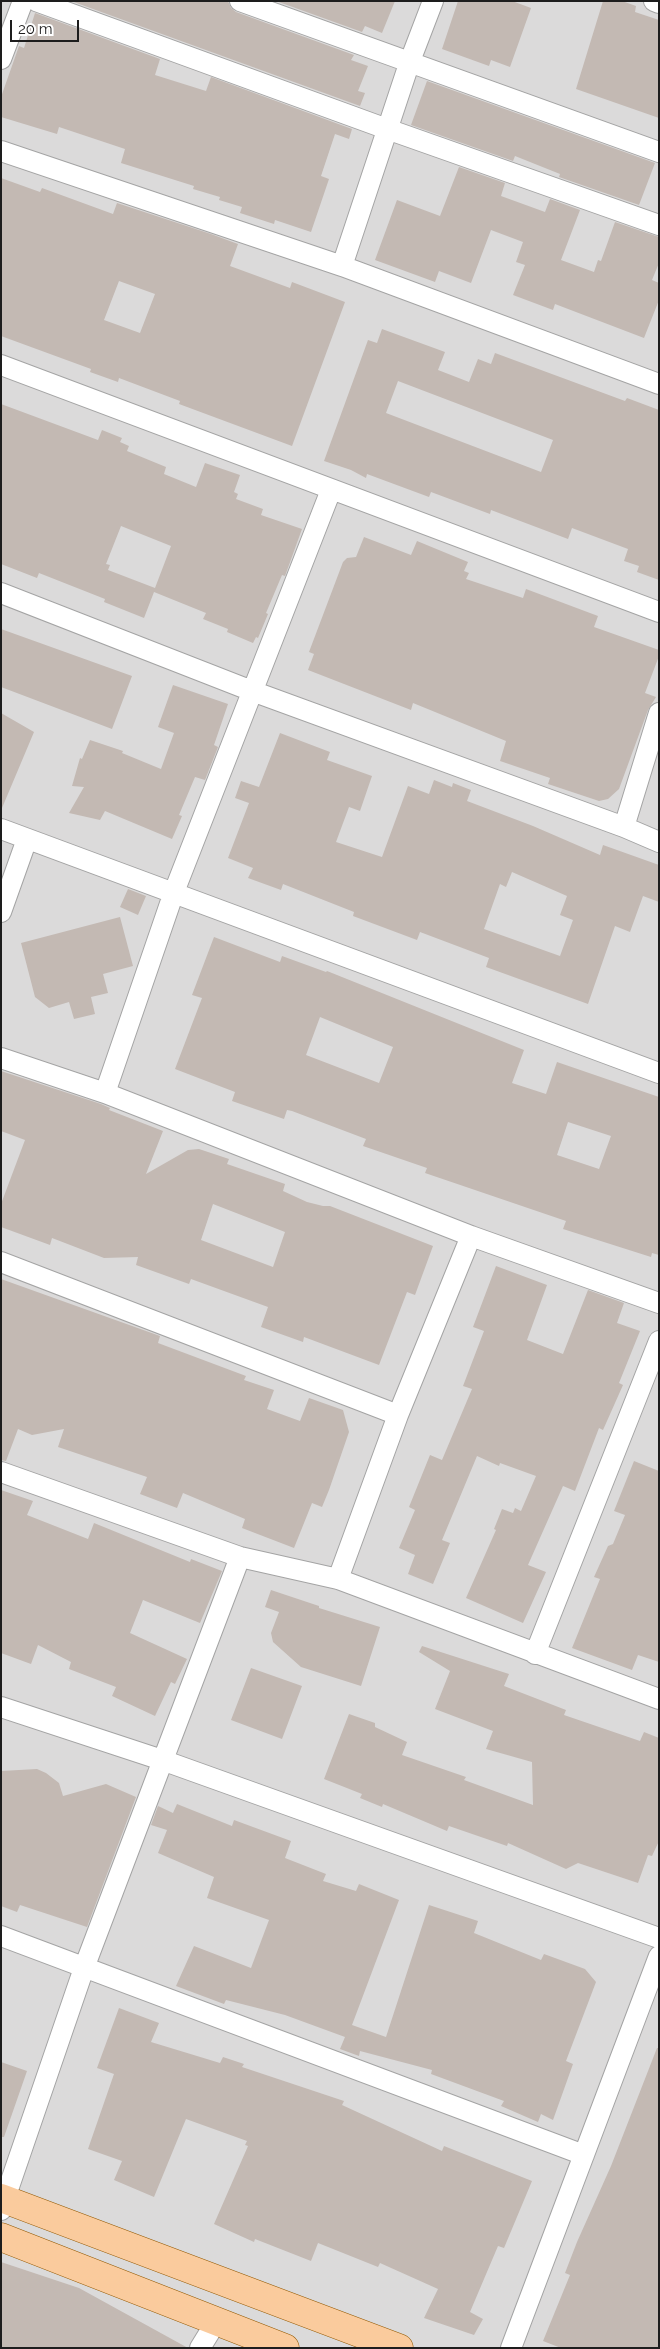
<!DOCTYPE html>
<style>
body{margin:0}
#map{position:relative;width:660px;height:2349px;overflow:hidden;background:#eeeae3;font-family:Raleway,sans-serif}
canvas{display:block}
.frame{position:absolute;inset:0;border:2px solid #1d1d1d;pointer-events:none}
.scale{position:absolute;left:10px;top:20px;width:69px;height:22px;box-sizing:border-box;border:2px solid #1d1d1d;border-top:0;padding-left:6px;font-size:15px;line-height:18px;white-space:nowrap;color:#1d1d1d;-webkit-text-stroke:4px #fff;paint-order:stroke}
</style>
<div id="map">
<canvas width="660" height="2349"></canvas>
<div class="frame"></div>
<div class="scale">20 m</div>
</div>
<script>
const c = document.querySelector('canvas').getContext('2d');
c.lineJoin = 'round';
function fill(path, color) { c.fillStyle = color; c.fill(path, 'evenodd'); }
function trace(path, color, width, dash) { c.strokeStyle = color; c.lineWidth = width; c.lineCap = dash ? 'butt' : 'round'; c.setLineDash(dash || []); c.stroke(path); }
const residential = new Path2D(`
 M1,1H659V2348H1Z`);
const building = new Path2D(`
 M71,1H228L231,8L236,12L354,55L351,60L368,66L358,91L365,93L360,106Z
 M276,1H395L382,33L365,26L362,32Z
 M458,1H512L531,8L510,67L491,60L489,66L442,49Z
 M603,1H622L636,6L635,12L659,20V118L576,89Z
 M35,13L160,59L155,75L206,91L211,77L352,129L349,139L335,134L321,176L329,179L311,232L275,220L274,224L240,213L242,207L219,200L220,197L193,189L194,186L121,163L125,149L59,127L57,134L1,117V97L19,46L24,48Z
 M427,81L655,163L639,205L559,177L560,174L515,156L513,161L411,125Z
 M459,167L505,183L501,196L545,212L550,199L580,210L561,260L594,272L598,260L601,261L615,222L659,237V263L652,280L659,283V300L644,338L555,304L553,310L513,295L525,265L516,262L523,242L491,230L471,283L439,271L435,282L375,260L397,200L440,216Z
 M1,178L40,192L42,188L113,214L117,203L211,234L238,244L230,266L290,288L292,282L345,302L292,446L179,404L180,401L119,378L118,382L90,372L91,369L1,336ZM119,281L155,294L140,333L104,320Z
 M382,329L445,352L438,370L469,382L478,359L491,364L495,353L625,401L627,398L659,410V580L637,572L639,566L624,561L628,549L572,528L568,539L491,510L490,514L431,492L429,497L367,474L366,478L351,470L324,461L368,340L377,343ZM398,381L553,440L541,472L386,413Z
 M1,404L98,440L102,430L122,438L120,442L129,446L127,451L166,467L164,474L196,487L205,463L240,475L234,492L238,494L236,499L263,509L261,515L302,529L285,576L282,575L266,613L268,614L258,638L256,637L253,643L227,632L228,629L203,619L206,613L154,592L144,618L104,602L105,599L39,573L37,578L1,564ZM121,526L171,546L155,588L108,570L110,565L106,564Z
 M364,537L411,555L417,541L468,562L464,571L469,573L466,579L523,598L526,589L598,616L594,627L659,650V656L645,693L656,697L648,710L619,789L608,799L599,801L548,784L550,778L500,761L506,741L413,703L411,710L308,670L314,654L309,652L343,562L347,558L356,557Z
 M1,629L132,676L112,729L1,687Z
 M173,685L228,704L214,745L218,747L205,780L195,777L179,815L182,816L172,839L105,811L100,820L69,813L84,787L72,786L80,758L82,759L90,740L123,751L122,753L161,769L174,733L158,727Z
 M1,713L34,732L2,808H1Z
 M280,733L330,752L327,760L372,776L360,811L349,807L336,842L382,857L408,786L429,794L434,780L452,787L453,783L471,790L467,801L533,826L600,855L603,845L659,865V902L643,896L630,932L615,926L588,1004L486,967L489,958L420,932L417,940L353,916L354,912L283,884L281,890L248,878L253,868L228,858L249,803L235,798L241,781L259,787ZM512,872L567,896L560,915L573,920L560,956L484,929L500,884L506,887Z
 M128,889L146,896L138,915L120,907Z
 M120,917L133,966L103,974L108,993L91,997L95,1014L74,1019L69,1002L49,1008L35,997L21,943Z
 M214,937L280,962L282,956L326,972L327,971L524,1050L512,1083L546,1094L557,1062L659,1097V1255L652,1253L651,1257L563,1229L566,1221L425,1173L427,1168L363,1146L366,1139L292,1111L287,1110L284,1119L232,1101L235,1092L175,1069L202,998L192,995ZM320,1017L393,1047L379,1083L306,1055ZM568,1122L611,1136L599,1169L557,1155Z
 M1,1071L101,1104L110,1108L109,1110L163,1131L146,1174L188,1150L199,1149L229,1159L227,1164L285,1184L283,1191L307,1202L323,1206H330L433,1246L415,1295L407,1292L379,1365L304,1337L303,1342L261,1327L268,1307L191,1279L189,1284L136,1265L138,1257L104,1258L52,1238L50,1245L1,1227V1204L25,1140L1,1131ZM213,1204L285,1232L273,1267L201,1240Z
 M496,1266L547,1285L527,1340L563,1354L588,1290L624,1303L617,1323L640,1331L619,1383L623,1385L603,1430L599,1428L575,1491L563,1486L528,1565L546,1572L523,1623L466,1598L496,1530L494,1529L502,1509L513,1513L515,1508L521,1511L536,1476L500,1463L499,1466L477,1456L442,1540L450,1543L433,1584L408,1574L415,1555L399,1548L415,1510L409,1507L430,1455L442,1460L472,1389L463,1386L484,1331L473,1327Z
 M1,1279L160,1336L158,1343L246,1376L244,1380L274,1390L267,1409L300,1421L309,1398L343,1410L349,1432L329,1490L322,1507L312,1503L294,1548L242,1528L245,1519L183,1493L177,1508L140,1494L147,1477L58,1447L64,1429L32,1435L18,1429L6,1461L1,1460Z
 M634,1461L659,1471V1662L638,1655L632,1670L572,1648L600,1579L594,1577L608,1546L613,1544L625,1515L614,1511Z
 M1,1490L33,1501L27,1515L88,1539L94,1523L190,1562L191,1559L222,1571L200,1623L143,1600L130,1633L187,1659L175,1684L171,1682L155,1716L112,1696L116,1687L69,1669L71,1662L38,1645L31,1664L1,1653Z
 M271,1590L319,1606V1608L380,1627L361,1686L301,1667L273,1642L271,1633L279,1612L265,1607Z
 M422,1646L509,1674L504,1686L566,1710L564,1715L640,1741L644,1732L659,1738V1841L652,1856L648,1855L638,1883L578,1863L566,1869L508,1843L507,1846L449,1826L447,1831L383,1804L382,1807L360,1798L362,1794L324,1779L349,1714L375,1723V1727L407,1742L402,1755L466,1777L464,1780L533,1805L532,1762L486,1749L493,1731L435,1709L450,1671L419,1652Z
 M251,1668L302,1686L282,1739L231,1720Z
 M37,1769L46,1773L59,1783L63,1796L106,1784L136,1797L87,1927L20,1905L17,1912L1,1906V1771Z
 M177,1804L232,1826L234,1820L291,1841L285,1858L326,1874L323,1881L356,1891L359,1884L399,1900L352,2025L386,2037L429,1905L478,1921L474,1933L541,1960L544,1954L585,1969L596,1982L566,2061L573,2064L553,2120L541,2114L538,2122L501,2106L504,2101L431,2074L432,2070L360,2051L359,2056L340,2049L345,2037L285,2015L226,2000L224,2004L176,1986L194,1946L251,1968L269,1920L207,1898L214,1877L158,1853L167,1830L151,1825L158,1806L173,1813Z
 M119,2008L159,2023L151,2042L220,2063L223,2057L244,2064L242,2067L344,2101L342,2105L442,2151L444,2146L532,2181L504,2248L498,2246L470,2312L483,2319L474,2335L424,2318L438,2289L380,2263L378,2267L318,2243L311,2261L255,2239L254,2242L214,2224L248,2146L245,2145L247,2141L186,2119L154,2197L114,2180L122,2161L88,2149L114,2074L97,2068Z
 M657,2048H659V2348H561L543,2341L570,2275L565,2273L577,2242L611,2166Z
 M1,2062L27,2071L4,2137H1Z
 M1,2262L79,2288L188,2348H1Z`);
const street = new Path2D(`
 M36,1L387,129L659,225
 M240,1L659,152
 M654,1L659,3
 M1,59L23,1
 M1,151L342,266L659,384
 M342,266L410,61L433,1
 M1,365L659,612
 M1,593L252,691L624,827L659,842
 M624,827L659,713
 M1,829L659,1073
 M1,912L27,839
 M1,1058L105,1093L471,1236L659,1303
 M105,1093L174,892L331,490
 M1,1262L398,1415
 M1,1472L240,1557L338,1579L659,1699
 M338,1579L398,1415L471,1236
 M535,1654L659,1341
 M1,1707L162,1760L659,1938
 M1,1936L584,2155
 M1,2210L84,1968L240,1557
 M200,2348L216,2322
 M511,2348L659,1956`);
const primary = new Path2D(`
 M1,2198L399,2348
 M1,2237L285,2348`);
fill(residential, '#dbdada');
fill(building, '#c3b9b3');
trace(street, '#a4a4a4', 22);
trace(primary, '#935903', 29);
trace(street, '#fff', 20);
trace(primary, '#facb9d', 28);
</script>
